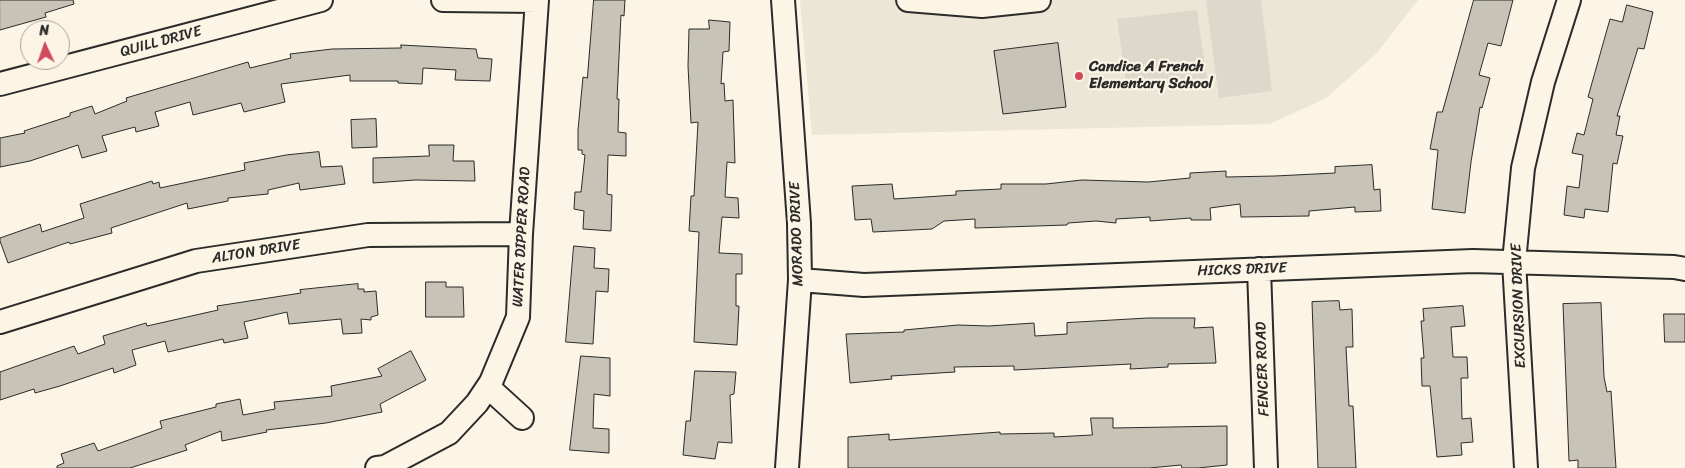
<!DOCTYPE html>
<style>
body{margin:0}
#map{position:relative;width:1685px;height:468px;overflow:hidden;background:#fcf5e5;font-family:Sriracha,sans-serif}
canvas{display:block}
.north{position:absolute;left:20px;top:20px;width:50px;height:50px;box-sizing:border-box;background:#fcf5e5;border:1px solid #a8a49b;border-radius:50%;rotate:357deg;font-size:14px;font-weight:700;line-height:20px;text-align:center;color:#2b2b2b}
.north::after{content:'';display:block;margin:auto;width:18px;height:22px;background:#d1495b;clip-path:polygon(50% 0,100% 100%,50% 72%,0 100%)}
</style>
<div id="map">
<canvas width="1685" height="468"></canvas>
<div class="north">N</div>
</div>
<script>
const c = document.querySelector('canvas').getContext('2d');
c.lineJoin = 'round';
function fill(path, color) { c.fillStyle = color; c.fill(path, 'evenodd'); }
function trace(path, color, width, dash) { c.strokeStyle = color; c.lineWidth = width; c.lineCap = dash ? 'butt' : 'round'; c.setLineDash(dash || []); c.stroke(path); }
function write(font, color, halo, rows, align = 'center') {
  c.font = font + ' Sriracha,sans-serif'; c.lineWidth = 4.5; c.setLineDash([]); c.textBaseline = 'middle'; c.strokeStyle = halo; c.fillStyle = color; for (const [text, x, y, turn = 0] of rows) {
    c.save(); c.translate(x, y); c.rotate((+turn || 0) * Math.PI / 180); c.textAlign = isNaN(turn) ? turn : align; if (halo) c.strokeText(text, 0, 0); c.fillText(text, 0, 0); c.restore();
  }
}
const built = new Path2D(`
 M800,0H1418L1376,54L1326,98L1270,124L812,135Z`);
const green = new Path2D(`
 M1206,0H1261L1272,91L1219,98Z
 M1197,10L1207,80L1127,89L1117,19Z`);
const building = new Path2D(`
 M0,0H73L74,4L45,13L46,17L0,30Z
 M594,0H625L624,16L621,15L617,99H619L618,132L626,133V156L608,155L607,194L612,195L611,231L583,229L584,211L574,209L575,192H581L585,155L582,154V150H578V130L583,77L587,78Z
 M1474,0H1513L1501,46L1488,43L1479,75L1490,78L1482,108L1480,107L1471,162L1465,213L1432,209L1438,150L1430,149L1437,112H1442Z
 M1627,5L1653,12L1644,49L1638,48L1617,116H1620L1616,135L1623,136L1617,164L1613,163L1608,212L1585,209L1584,218L1564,215L1567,186L1579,188L1583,155L1572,153L1577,133L1584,135L1593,99L1588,97L1610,19L1622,22Z
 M709,20L730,22L729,51L723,52L721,84L724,83L725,101L733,100L735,163L727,162L725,197L738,198L739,218L722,217L719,253L742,254V274H736V306H739L737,345L694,342L699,232L689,231L691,196H694L698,122L691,123L688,66L689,29H709Z
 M1058,43L1066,107L1003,114L994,51Z
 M401,45L476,49L478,58L492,59L490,81L455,80L456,70L423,68L422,84L398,83V81H350V75L281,84L285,102L244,112L241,103L193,115L190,102L155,112L159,126L136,132L135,127L102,136L107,151L82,158L78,145L30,161L0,167V138L25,133L24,131L70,116V113L92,106L95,114L127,101L126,98L248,62L250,68L291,58L290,54L332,49L401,48Z
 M376,119L377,147L352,148L351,120Z
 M429,145H454L453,161H474L475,181L415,180L373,183V158L429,156Z
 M319,152L321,167L342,166L345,184L300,190L299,183L268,190V194L228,198V201L188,209L187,203L111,228L112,233L70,244L69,242L8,263L0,241V238L40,224L42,232L84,218L80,204L152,181L153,184L159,182L160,188L245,170L244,163L286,155Z
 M1372,165L1374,190L1380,189L1381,211L1355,212V207L1309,211V216L1241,217L1240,204L1210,208L1211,220H1191V218L1150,221V217L1116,219V223L1096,221L1068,223L1067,225L975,228V219L944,221L932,229L873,232L871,219L855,220L852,186L892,184L894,199L956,195V191L1001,189V184H1046L1082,180L1148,182L1190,178V173L1226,171V177L1275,176L1335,173V167Z
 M574,246L595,248L594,268L609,269L608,292L596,291L593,344L566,342Z
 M426,282H446V287H463L464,317H426Z
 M358,284V289H364V292L376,291L378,315L371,317V320L361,319L362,333L343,334L341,319L289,324L287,312L244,322L248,338L224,343L223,339L168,352L165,341L132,350L136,365L114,373L113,368L60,386L35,393L34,389L0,400V372L74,346L78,354L105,344L103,336L146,323L147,326L218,310L217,306L301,293L300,290Z
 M1339,301L1340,310L1352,309L1353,347H1346L1349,406H1353L1356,468H1318L1312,302Z
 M1601,303L1604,377L1607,392L1611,391L1616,468H1578V460L1569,461L1563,304Z
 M1463,306L1465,326L1451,327L1453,357H1467L1468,378H1461L1462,419L1471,418L1473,442L1461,443L1462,455L1437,457L1430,386H1422L1421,358H1424L1421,321H1424L1423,309Z
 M1664,314H1685V342H1665Z
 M1148,318H1195L1194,328L1213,327L1216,363L1168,364V367L1130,369L1131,364L1014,370V366L954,367L955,372L891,376L892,379L850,383L846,334L904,332V330L958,325L989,326L1034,323L1035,336L1067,334V323Z
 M411,351L426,380L380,404L382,412L326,423L266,430L267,432L222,441L221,431L185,445L187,450L130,468H57V466L64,463L61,454L94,443L98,451L162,428L160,421L216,407V404L240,399L243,415L275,409L274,402L332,396L331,386L382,376L378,369Z
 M581,356L610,358V396L594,394L593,428L609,429V453L570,450Z
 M695,371L736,372L734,394L730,395L732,443L718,442L715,459L683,455L686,421H690Z
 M1091,418H1113V428L1227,426V465L1198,468H1182L1181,465L1149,468H848V437L889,434V440L1000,432V434L1054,433V437L1092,435Z`);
const minor = new Path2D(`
 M443,0L537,1
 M783,0L799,223L800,280L787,468
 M908,0L982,6L1039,0
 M0,84L321,0
 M1259,269L1266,468
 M800,280L864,285L1473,261L1674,267L1685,269
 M0,322L196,261L368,235L521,234
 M488,387L522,418
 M377,468L385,467L449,433L477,403L491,382L518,317L521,234L537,0
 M1526,468L1514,262L1523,168L1543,82L1569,0`);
const markers = [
 [1079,76,5,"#d1495b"]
];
const streetNames = [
 ["QUILL DRIVE",161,42,-15],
 ["MORADO DRIVE",797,234,-92],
 ["WATER DIPPER ROAD",522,237,-87],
 ["ALTON DRIVE",256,252,-9],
 ["HICKS DRIVE",1242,270,-2],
 ["EXCURSION DRIVE",1519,306,-92],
 ["FENCER ROAD",1263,369,-92]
];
const poiNames = [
 ["Candice A French",1089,67],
 ["Elementary School",1089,84]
];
fill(built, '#ece6d7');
fill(green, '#ded8ca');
fill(building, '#c8c3b7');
trace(building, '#2b2b2b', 1);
trace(minor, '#2b2b2b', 26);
trace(minor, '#fcf5e5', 22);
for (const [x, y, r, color] of markers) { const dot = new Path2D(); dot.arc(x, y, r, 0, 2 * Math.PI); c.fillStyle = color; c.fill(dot); trace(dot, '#fcf5e5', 2); }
write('15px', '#2b2b2b', '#fcf5e5', streetNames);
write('bold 15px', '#2b2b2b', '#fcf5e5', poiNames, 'left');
</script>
